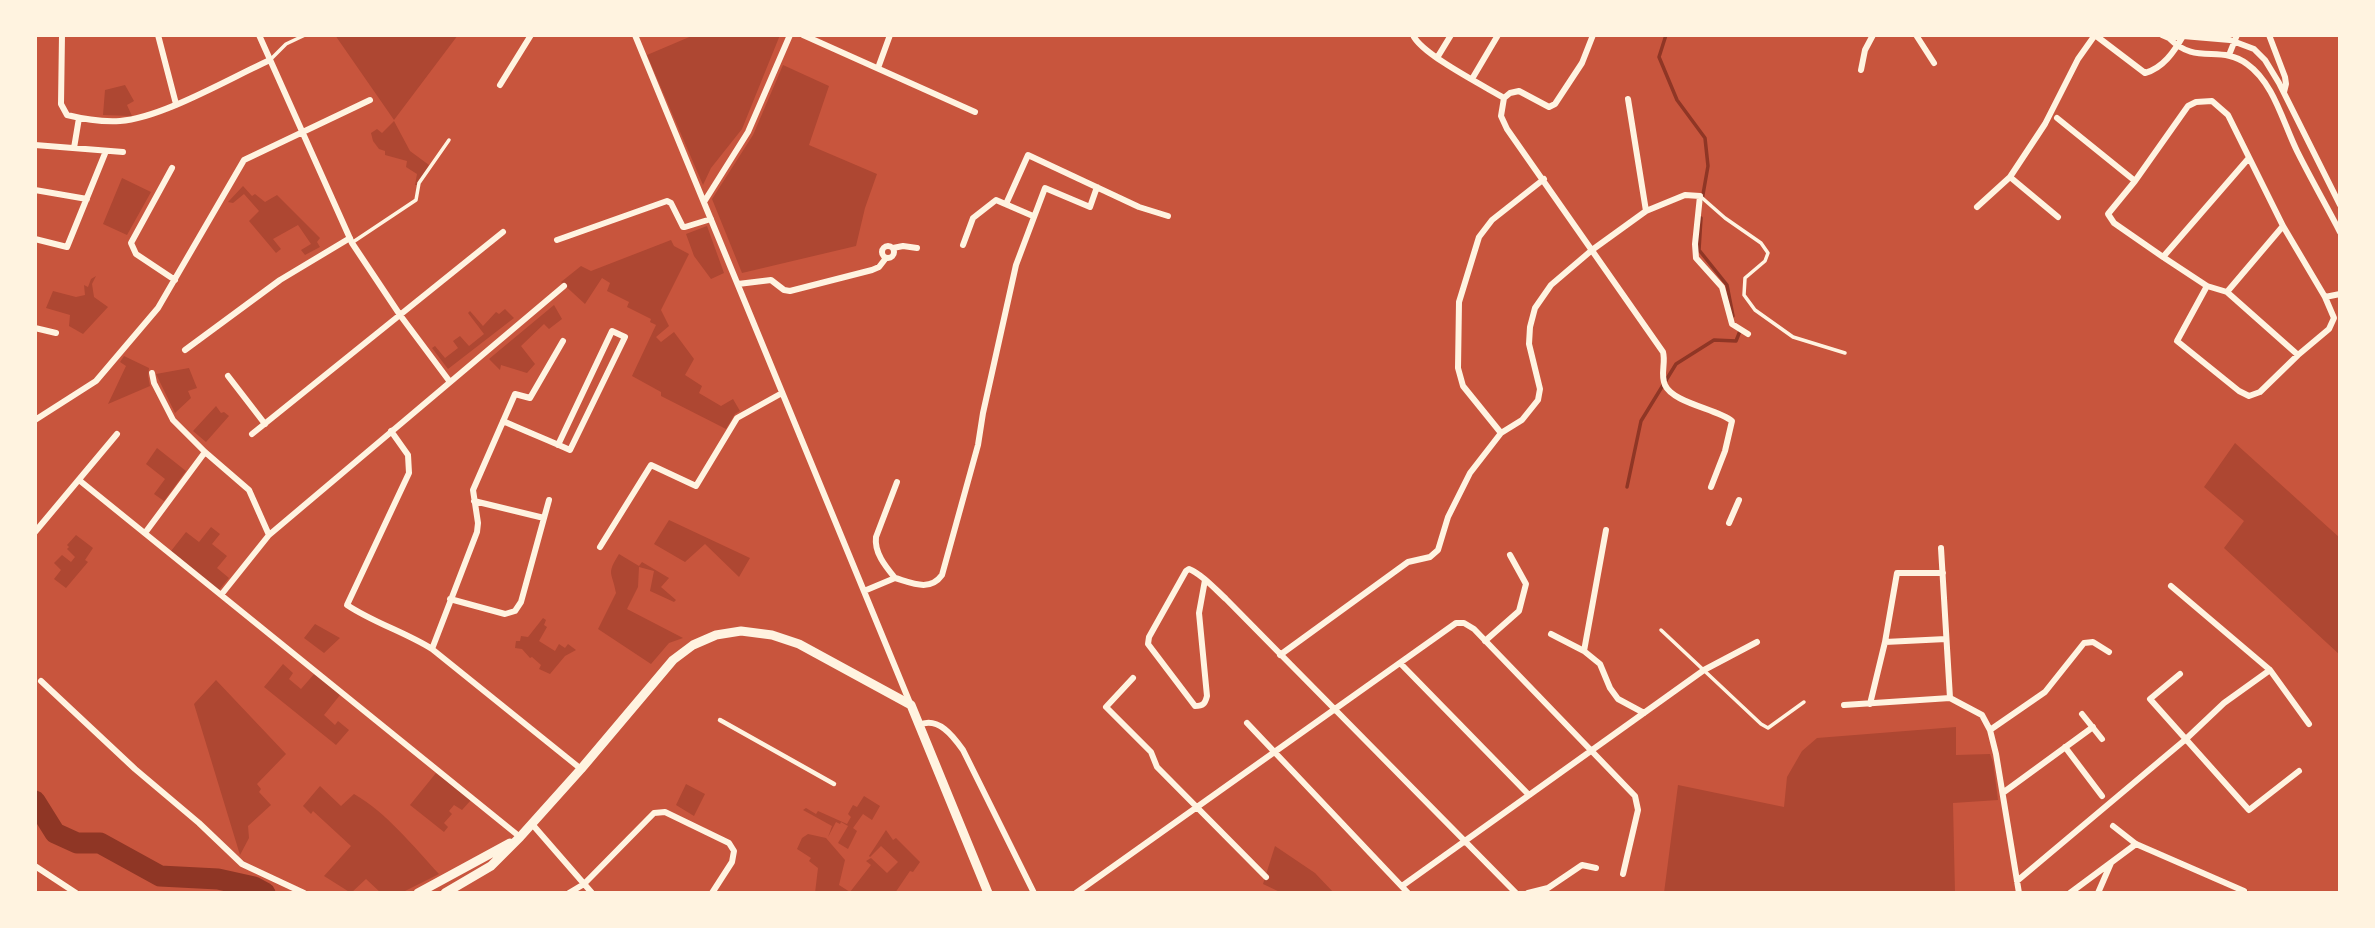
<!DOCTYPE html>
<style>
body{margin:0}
#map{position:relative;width:2375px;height:928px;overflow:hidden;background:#c8553d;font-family:"Fira Sans",sans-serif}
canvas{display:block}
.frame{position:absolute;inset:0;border:37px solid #fff3e0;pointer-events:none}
</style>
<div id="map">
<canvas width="2375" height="928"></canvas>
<div class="frame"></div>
</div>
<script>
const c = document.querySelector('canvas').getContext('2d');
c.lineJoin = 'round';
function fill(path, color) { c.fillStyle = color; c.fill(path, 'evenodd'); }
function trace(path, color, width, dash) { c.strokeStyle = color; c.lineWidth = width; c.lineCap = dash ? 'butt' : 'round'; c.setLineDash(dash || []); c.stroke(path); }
const green = new Path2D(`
 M335,35H458L394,120Z
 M694,35H780L742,129L711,168L703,185L647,55Z
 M783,65L829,86L809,145L877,174L865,208L856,246L742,273L712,199L753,135Z
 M125,85L134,101L127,105L132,116L103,115L105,90Z
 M394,121L410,151L429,165L418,185H415L417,174L406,167L407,161L385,155V151L379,149L373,141L371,133L377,129L382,133Z
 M122,178L151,192L127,235L103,224Z
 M243,186L252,196L255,194L265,202L277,195L320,238L317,242L320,247L305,255L301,250L311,244L298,225L273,239L281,249L276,253L249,221L259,211L244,194L233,203L228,202Z
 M707,226L724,273L711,279L694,256L686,234Z
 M671,240L674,246L689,254L661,310L669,326L656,337L661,342L674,332L694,359L685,375L702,386L699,393L721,406L733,399L740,411L735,414L726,429L661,396V392L632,376L656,325L650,322L651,319L627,307L629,302L607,291L610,283L602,278L585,304L561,282L581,266L591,271Z
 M96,276L92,284L94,297L108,307L83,334L69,326L70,315L46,308L53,291L76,297L85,295L84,285L88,287L91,279Z
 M554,305L562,319L549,329L544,324L521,346L535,364L527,373L501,365L500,370L489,359Z
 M505,309L514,318L448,369L432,348L435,346L445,358L458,348L453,341L460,336L469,346L484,334L468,313L470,311L483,326L496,312L499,314Z
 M124,356L149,368L148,376L150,386L108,404L126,366L120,362Z
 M189,368L197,388L188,391L191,398L175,413L156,374Z
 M216,406L221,413L224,412L229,416L206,442L193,431Z
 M2235,443L2340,538V655L2224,548L2244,521L2204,487Z
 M157,448L186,471L164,501L154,494L165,479L146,464Z
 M669,520L750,558L739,577L705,544L685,562L654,544Z
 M211,527L220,534L212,544L227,556L217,568L229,578L219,590L171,551L186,532L199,542Z
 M76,535L93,548L85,560L88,562L66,588L54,579L61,570L54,563L62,555L71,562L75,557L67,549L69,547L67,545Z
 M619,554L639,566L642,562L669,578L661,587L676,600L674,602L650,591L654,571L639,567L638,587L627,609L683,638L669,643L651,664L598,629L616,593C612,571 606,575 619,554Z
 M543,618L546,620L544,625L547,627L539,641L555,651L559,644L565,648L568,644L576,650L565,656L550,674L539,669L541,665L532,657L530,658L522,649L515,648L516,641H520L521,636L528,637Z
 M315,624L340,638L324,653L304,638Z
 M283,664L293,673L289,679L301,689L315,673L340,695L324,715L335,725L338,721L349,730L336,745L264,687Z
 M216,680L286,754L257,784L261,789L259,792L271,805L248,826L249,838L240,855L194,704Z
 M1956,727V755L1990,754L1993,762L1998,800L1953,803L1955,893H1664L1678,785L1784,807L1787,777L1802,751L1817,738Z
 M436,773L471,800L462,810L454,805L449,811L452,814L444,823L448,827L444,832L410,805Z
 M686,784L705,794L694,816L676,805Z
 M320,786L341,806L354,794C387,813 413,846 439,874L401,893H381L366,879L351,893L324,876L351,846L313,811L311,814L303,806Z
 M864,796L880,806L872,820L863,814L853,828L857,831L848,849L838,843L848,826L841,822L840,824L836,822L828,837L832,826L803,810L806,808L816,814L818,811L847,824L851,817L848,814L853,805L857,807Z
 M886,830L893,840L896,838L920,862L913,872L910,871L895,893H815L818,868L809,861L811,858L797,849L802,838L808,834L826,838L845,860L839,885L850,892L871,865L866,861L871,858L887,873L898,862L881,846L870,857L869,856Z
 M1275,846L1315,873L1334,893H1282L1263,884Z`);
const stream = new Path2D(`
 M1666,35L1659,57L1677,100L1705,138L1708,166L1702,200
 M1701,218L1699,250L1727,285L1733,316
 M1627,487L1641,421L1676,364L1714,340L1736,341L1740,331L1739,329`);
const river = new Path2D(`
 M35,801L55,833L77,843H100L160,876L218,879L254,887L265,893`);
const service = new Path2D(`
 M270,60L286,44L305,35
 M1700,196L1725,218L1761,243L1768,253L1765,261L1745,278L1744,295L1755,310L1793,337L1845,353
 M353,242L416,200L419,183L449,140
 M1661,630L1761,724L1768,728L1804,702`);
const pedestrian = new Path2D(`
 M720,720L834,784`);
const minor = new Path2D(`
 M62,35L61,104L67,115C83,119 103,122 120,121C162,118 230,78 270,60
 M158,35L176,104
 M259,35L352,243L400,315L450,382
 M635,35L910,703
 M803,35L975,112
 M1413,35C1421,54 1484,86 1504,98
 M1593,35L1582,63L1555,104L1549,107L1519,91L1510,93L1504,98L1501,116L1507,129L1663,352C1666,363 1660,374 1665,385C1673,403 1717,409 1732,421L1725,451L1711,487
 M1916,35L1934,63
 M2095,35L2145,73C2163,68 2174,52 2183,36
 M2162,35L2169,38L2183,36L2230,40L2254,49L2265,60L2279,83L2340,205
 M2269,35L2285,77L2286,84L2284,92
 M2169,38C2196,66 2220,44 2247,64C2274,83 2283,123 2297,151C2311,179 2326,205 2340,232
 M2229,55L2237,35
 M1437,58L1451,35
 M878,68L890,35
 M1861,70L1865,50L1873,35
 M1472,79L1498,35
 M500,85L531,35
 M1628,99L1646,211
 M2057,118L2135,181
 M35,145L123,152
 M74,148L79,118
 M172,168L131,243L136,254L175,280
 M2010,177L2058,217
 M35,190L87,199
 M704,202L748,132L790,35
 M1006,204L1028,155L1139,207L1168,216
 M1977,207L2010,177L2045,124L2078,59L2095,35
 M35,239L67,247L106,151
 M557,240L667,201L671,203L683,227H685L711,219
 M963,245L973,218L996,200L1033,216
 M882 252a6 6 0 1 1 12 0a6 6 0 1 1-12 0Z
 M893,248L903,246L917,248
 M2163,257L2248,159
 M738,284L771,280L784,290L790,291L872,270L879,267L886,258
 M2207,286L2177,341L2239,391L2249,396L2260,392L2298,355L2329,329L2334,318L2325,297L2283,226L2228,115L2212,101L2196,102L2188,106L2135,181L2108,214L2114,223L2163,257L2207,286L2227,292L2298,355
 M2227,292L2283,226
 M2325,297L2340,294
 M35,328L56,333
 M185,350L280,280L350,238
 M152,373L154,383L173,420L205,452L249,490L269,535
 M228,376L265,424
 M35,420L96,381L158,308L244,160L370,100
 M503,421C525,431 548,440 570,450L625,337L612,331L558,445
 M391,431L408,455L409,473L347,605C374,623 405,632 432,649L581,769
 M1501,433L1463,386L1458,368L1459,302L1479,237L1492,220L1544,179
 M252,434L503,232
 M79,480L520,837
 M897,482L876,537C874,553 886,567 895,578C912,583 930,592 942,575L978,445L983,413L1016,265L1045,188L1090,207L1097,187
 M474,501L544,518
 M1729,523L1739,500
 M35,532L117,434
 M145,533L205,452
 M600,547L651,465L696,486L737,418L782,393
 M1941,548L1950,698
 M1205,580L1199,613L1207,696C1205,704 1203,706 1195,706L1148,644L1149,637L1186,571L1189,569C1203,575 1215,589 1226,599L1516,893
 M2171,586L2270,670L2309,724
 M864,591L895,578
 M221,595L269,535L564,286
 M450,599L505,614L515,611L521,602L549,500
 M1551,634L1584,651L1600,664L1610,688L1618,699L1644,713
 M1485,641L1519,611L1526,584L1510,555
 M1885,642L1946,639
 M432,649L477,532L478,523L473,490L515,394L530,398L563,341
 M1584,651L1606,530
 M1280,655L1408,562L1430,557L1438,550L1448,517L1470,473L1501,433L1522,420L1538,400L1540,389L1529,344L1530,327L1535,308L1551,285L1592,250L1646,211L1685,195L1700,196L1695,244L1696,258L1722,287L1732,324L1748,334
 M1400,663L1529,795
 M2180,674L2150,699L2249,810L2299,771
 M1133,678L1106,707L1151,752L1157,767L1266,877
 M41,681L135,769L199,823L242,864L304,893
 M1870,704L1885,642L1897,573H1943
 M1844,705L1950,698L1982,715L1990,730L1996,754L2019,893
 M2082,714L2102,739
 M1247,723L1408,893
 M919,725C938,716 953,736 963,750L1034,893
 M1990,730L2045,692L2084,643L2093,642L2109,652
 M2065,747L2102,796
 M2004,792L2093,727
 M532,824L592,893
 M2113,826L2136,844L2244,891
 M35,866L76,893
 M2017,881L2186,739L2224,703L2270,670
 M1402,886L1704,670L1757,642
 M569,893L584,884L654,813L665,812L729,843L734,851L732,862L712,893
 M1076,893L1456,623H1464L1474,629L1635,796L1638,810L1623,874
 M1528,893L1548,888L1582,865L1596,868
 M2070,893L2136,844
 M2098,893L2111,863`);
const secondary = new Path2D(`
 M418,893L510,843
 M445,893L491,866L520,837L581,769L673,660L693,645L716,635L741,631L772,635L799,644L911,705L988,893`);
fill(green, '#ae4732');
trace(stream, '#8f3625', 3.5);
trace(river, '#8f3625', 21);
trace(service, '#fff3e0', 3.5);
trace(pedestrian, '#fff3e0', 4.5);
trace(minor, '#fff3e0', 6);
trace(secondary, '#fff3e0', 9);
</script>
